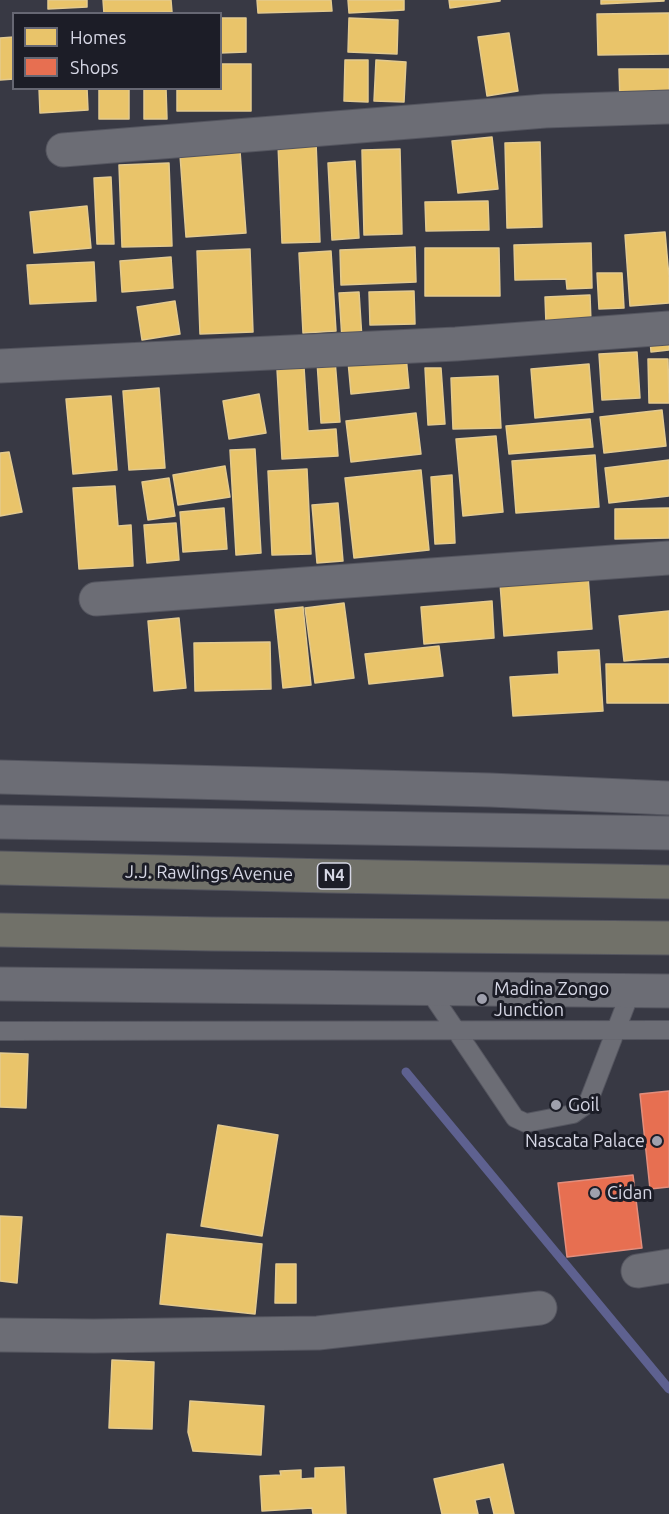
<!DOCTYPE html>
<style>
body{margin:0}
#map{position:relative;width:669px;height:1514px;overflow:hidden;background:#383944;font-family:Ubuntu,sans-serif}
canvas{display:block}
.legend{position:absolute;left:12px;top:12px;width:210px;height:78px;box-sizing:border-box;background:#1c1d27;border:2px solid #666773;margin:0;padding:8px 10px;list-style:none;font-size:18px;color:#d6d7e5}
.legend li{display:flex;align-items:center;gap:12px;height:30px}
.legend b{width:30px;border:2px solid #666773}
</style>
<div id="map">
<canvas width="669" height="1514"></canvas>
<ul class="legend">
<li><b style="height:16px;background:#e9c46a"></b>Homes</li>
<li><b style="height:16px;background:#e76f51"></b>Shops</li>
</ul>
</div>
<script>
const c = document.querySelector('canvas').getContext('2d');
c.lineJoin = 'round';
function fill(path, color) { c.fillStyle = color; c.fill(path, 'evenodd'); }
function trace(path, color, width, dash) { c.strokeStyle = color; c.lineWidth = width; c.lineCap = dash ? 'butt' : 'round'; c.setLineDash(dash || []); c.stroke(path); }
function write(font, color, halo, rows, align = 'center') {
  c.font = font + ' Ubuntu,sans-serif'; c.lineWidth = 6; c.setLineDash([]); c.textBaseline = 'middle'; c.strokeStyle = halo; c.fillStyle = color; for (const [text, x, y, turn = 0] of rows) {
    c.save(); c.translate(x, y); c.rotate((+turn || 0) * Math.PI / 180); c.textAlign = isNaN(turn) ? turn : align; if (halo) c.strokeText(text, 0, 0); c.fillText(text, 0, 0); c.restore();
  }
}
const homes = new Path2D(`
 M48,0H87V7L48,9Z
 M103,0H171L172,12L104,14Z
 M257,0H331L332,11L258,13Z
 M348,0H404V10L349,13Z
 M449,0H500V1L450,8Z
 M601,0H664V1L601,4Z
 M669,13V54L598,55L597,14Z
 M220,18H246V52L220,53Z
 M349,18L398,20L397,54L348,52Z
 M509,33L518,91L487,96L478,37Z
 M14,37V79L0,80V38Z
 M345,60H368V102L344,101Z
 M376,60L406,62L404,102L374,101Z
 M220,64H251V111H177V88H220Z
 M619,69H669V101L620,102Z
 M39,88H87L88,110L40,113Z
 M99,88H129V119H99Z
 M144,88H166L167,119H144Z
 M492,137L498,189L458,193L452,141Z
 M316,142L320,242L282,243L278,144Z
 M540,142L542,227L507,228L505,143Z
 M400,149L402,234L364,235L362,150Z
 M240,151L246,233L186,237L180,155Z
 M355,161L359,238L332,240L328,163Z
 M169,163L172,246L122,247L119,165Z
 M111,177L114,244H97L94,178Z
 M488,201L489,230L426,231L425,202Z
 M87,206L91,248L34,253L30,212Z
 M665,232L669,277V303L630,306L625,235Z
 M591,243L592,288L567,289L566,279L515,280L514,245Z
 M415,247L416,282L341,285L340,250Z
 M425,248H499L500,296H425Z
 M250,249L253,332L200,334L197,251Z
 M331,251L336,331L303,333L299,253Z
 M171,257L173,288L122,292L120,261Z
 M94,262L96,301L30,304L27,265Z
 M597,273H622L624,308L599,309Z
 M414,291L415,324L370,325L369,292Z
 M359,292L362,339H342L339,293Z
 M590,295L591,322L546,324L545,297Z
 M175,301L180,334L142,340L137,307Z
 M669,337V350L651,352L650,339Z
 M637,352L640,398L602,400L599,354Z
 M406,356L409,388L351,394L348,361Z
 M648,359H668L669,403H649Z
 M335,360L340,422L321,423L317,361Z
 M589,364L593,412L535,418L531,369Z
 M304,367L308,431L336,429L338,456L282,459L277,369Z
 M425,368H441L445,424L428,425Z
 M498,376L501,428L453,429L451,378Z
 M159,388L165,468L129,470L123,391Z
 M259,394L266,433L229,439L223,401Z
 M111,396L117,470L73,474L66,399Z
 M662,410L666,446L604,453L600,417Z
 M416,413L421,454L351,462L346,421Z
 M590,419L593,447L509,454L506,426Z
 M496,436L503,512L463,516L456,439Z
 M255,449L261,553L236,555L230,450Z
 M9,452L22,512L0,516V453Z
 M595,455L599,507L516,513L512,461Z
 M669,460V496L609,503L605,468Z
 M225,466L230,497L178,505L173,475Z
 M307,469L311,554L272,555L268,471Z
 M421,470L429,550L354,558L345,478Z
 M452,475L455,543L435,544L431,477Z
 M169,478L175,516L148,520L142,482Z
 M115,486L118,526L131,525L133,566L79,569L73,488Z
 M338,503L343,561L317,563L312,505Z
 M224,508L227,549L183,552L180,512Z
 M669,508V538L615,539V509Z
 M176,523L179,560L147,563L144,525Z
 M588,576L592,629L504,636L500,583Z
 M492,601L494,638L424,644L421,607Z
 M344,603L354,678L315,683L305,608Z
 M303,607L311,685L283,688L275,610Z
 M669,611V657L624,661L619,616Z
 M179,618L186,688L154,691L148,621Z
 M270,642L271,689L195,691L194,643Z
 M439,646L443,676L369,684L365,654Z
 M599,650L603,711L513,716L510,677L559,674L558,652Z
 M606,664H669V703H607Z
 M0,1053L28,1054L26,1108L0,1107Z
 M218,1125L278,1135L262,1236L201,1226Z
 M0,1216L22,1217L17,1283L0,1281Z
 M167,1234L262,1244L255,1314L160,1304Z
 M276,1264H296V1303H275Z
 M112,1360L154,1362L152,1429L109,1428Z
 M190,1401L264,1406L261,1455L193,1451L188,1432Z
 M503,1464L514,1514H494L490,1497L475,1500L478,1514H442L434,1479Z
 M344,1467L346,1514H313L312,1508L262,1511L260,1476L281,1475L280,1471L301,1470V1479L315,1478V1468Z`);
const shops = new Path2D(`
 M669,1091V1187L650,1189L640,1094Z
 M633,1175L642,1248L567,1257L558,1183Z`);
const stream = new Path2D(`
 M406,1072L669,1389`);
const lane = new Path2D(`
 M428,989L515,1118L526,1123L573,1114L583,1107L589,1100L631,991
 M0,1031L669,1030`);
const street = new Path2D(`
 M63,150L545,111L669,107
 M0,366L456,344L669,328
 M96,599L669,558
 M0,777L490,790L669,798
 M0,822L669,833
 M0,984L669,991
 M638,1271L669,1266
 M0,1335L94,1336L318,1333L540,1308`);
const highway = new Path2D(`
 M0,868L329,876L669,882
 M0,930L212,934L669,938`);
const markers = [
 [482,999,6,"#9fa0ad"],
 [556,1105,6,"#9fa0ad"],
 [657,1141,6,"#9fa0ad"],
 [595,1193,6,"#9fa0ad"]
];
const shields = [
 [334,876,33]
];
const shieldNames = [
 ["N4",334,876]
];
const streetNames = [
 ["J.J. Rawlings Avenue",209,873,1]
];
const poiNames = [
 ["Madina Zongo",494,989],
 ["Junction",494,1010],
 ["Goil",568,1105],
 ["Nascata Palace",645,1141,"right"],
 ["Cidan",607,1193]
];
fill(homes, '#e9c46a');
trace(homes, '#e3ca8f', 1.5);
fill(shops, '#e76f51');
trace(shops, '#e28e7d', 1.5);
trace(stream, '#5e6190', 9);
trace(lane, '#54555f', 20);
trace(street, '#54555f', 35);
trace(highway, '#54555f', 35);
trace(lane, '#6c6d75', 18);
trace(street, '#6c6d75', 33);
trace(highway, '#717169', 33);
for (const [x, y, r, color] of markers) { const dot = new Path2D(); dot.arc(x, y, r, 0, 2 * Math.PI); c.fillStyle = color; c.fill(dot); trace(dot, '#1c1d27', 2); }
for (const [x, y, w] of shields) { const box = new Path2D(); box.roundRect(x - w / 2, y - 13, w, 26, 4.5); c.fillStyle = '#1c1d27'; c.fill(box); trace(box, '#d6d7e5', 1.5); }
write('bold 16px', '#d6d7e5', null, shieldNames);
write('18px', '#d6d7e5', '#1c1d27', streetNames);
write('18px', '#d6d7e5', '#1c1d27', poiNames, 'left');
</script>
